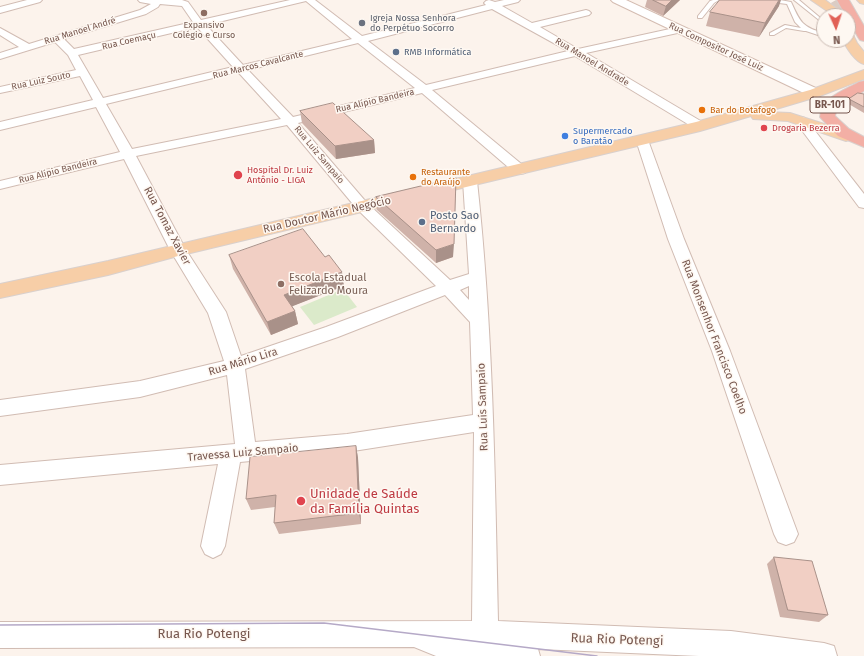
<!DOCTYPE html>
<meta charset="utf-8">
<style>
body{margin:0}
#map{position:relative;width:864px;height:656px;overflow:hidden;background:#fcf3ec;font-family:"Fira Sans",sans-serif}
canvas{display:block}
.north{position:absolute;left:816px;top:8px;width:40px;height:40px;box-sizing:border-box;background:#fef8f2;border:1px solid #c8b8b0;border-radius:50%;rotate:177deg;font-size:11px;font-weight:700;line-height:16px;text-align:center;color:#77574e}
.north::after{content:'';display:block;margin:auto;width:14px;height:18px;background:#e16156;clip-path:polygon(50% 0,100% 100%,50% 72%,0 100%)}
</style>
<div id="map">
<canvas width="864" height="656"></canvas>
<div class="north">N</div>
</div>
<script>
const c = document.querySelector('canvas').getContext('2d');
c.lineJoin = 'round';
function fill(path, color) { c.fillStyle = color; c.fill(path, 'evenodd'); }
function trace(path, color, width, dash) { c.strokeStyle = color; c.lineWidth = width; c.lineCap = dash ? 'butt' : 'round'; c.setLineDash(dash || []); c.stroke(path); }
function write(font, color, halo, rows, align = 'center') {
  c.font = font + ' "Fira Sans",sans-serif'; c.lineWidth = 3; c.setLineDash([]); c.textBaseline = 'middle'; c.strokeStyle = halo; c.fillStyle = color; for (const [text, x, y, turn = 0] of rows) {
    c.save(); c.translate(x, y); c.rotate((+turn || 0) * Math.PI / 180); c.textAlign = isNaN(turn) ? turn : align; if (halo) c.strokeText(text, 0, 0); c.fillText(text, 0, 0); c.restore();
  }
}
const green = new Path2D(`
 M343,289L357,307L314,325L300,307Z`);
const highwayTunnel = new Path2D(`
 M836,0L845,16
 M848,21L856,35`);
const lane = new Path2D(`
 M713,0H719L714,3L702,18H698V16L710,1Z
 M780,0L791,2C800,22 802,27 824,33V37L806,31H804L786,28L774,35H770V33L785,25L801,28L795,22L787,4L779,3Z
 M794,0H799L824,21V24Z`);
const street = new Path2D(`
 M27,0H42L40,2L0,13V7Z
 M138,0H182L188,2L201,20L290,0H315L362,36L486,5L484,3L486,1L489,0L495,2L504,0H520L518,2L502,6L532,23L586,10L589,11L591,13L589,15L540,27L578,49L679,27L682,28L684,30L682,32L586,53L704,123L706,126L704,129H696L575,56L432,90L525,167L527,170L525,173L520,174L515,173L422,93L298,123L367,203L450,280L469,274L463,181L465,178L470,177L475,178L477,181C493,327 495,474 498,621L731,631L824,643L834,646L837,656H699L538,649L540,656H436L414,647L0,648V622L472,621L474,432L347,452L240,462L225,546L221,554L213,558L205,554L201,546L218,464L0,485V465L235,444L227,375L140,397L0,416V400L140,381L224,361L208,313L170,250L124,159L0,189V181L120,152L96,107L0,130V122L93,100L80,76L0,93V87L76,70L68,55L55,42L0,59V53L19,47L0,35V28L29,44L140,10L151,4L140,2ZM306,1L352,39L243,65L206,25ZM160,4L182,6L193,22L74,49L64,39L146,14L158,7ZM492,9L568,51L426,85L368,41ZM197,27L233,67L103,98L78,55ZM358,43L415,88L293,117L248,70ZM238,72L281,119L132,149L106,104ZM287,125L357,209L436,286L326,327L241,356L226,312L186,250L136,156ZM469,286V300L460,290ZM445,295L470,322L473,415L347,434L255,442L245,369L338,337Z
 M801,117L805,118L864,194V208L859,207L795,121L797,118Z
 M642,136L647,137L648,140L684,239L730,351L798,534L794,542L786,545L778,542L774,534L712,351L668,239L636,140L637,137Z`);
const secondary = new Path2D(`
 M611,0H626L820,90L822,93L820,96L815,97L810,96L613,2Z`);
const primary = new Path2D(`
 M811,0H825L840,11L838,13H830Z
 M857,0H864V4L860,3Z
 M848,32L852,33L857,43L864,52V64C856,62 846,48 843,40H848Z
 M864,70V79L820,96L766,112L790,113L852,133L854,136L852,139L846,141L840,139L788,121L753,119L751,116L700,131L178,256L108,275L0,298V284L108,261L696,122L810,90Z`);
const highway = new Path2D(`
 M837,0H849L864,26V41L860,40L858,37L848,19V16H846Z
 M864,81V91L837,107L835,116L849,129L864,137V147L838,136L820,117C822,97 843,91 859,82Z`);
const tram = new Path2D(`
 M0,625L324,623L597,656`);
const wall = new Path2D(`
 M647,0H680L663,16L645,7Z
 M779,6L759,37L706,26L710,12Z
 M864,94V113L847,103L849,99Z
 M300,111L374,140L375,153L336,159L302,123Z
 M376,197L453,257L436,263L377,210Z
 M229,255L344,286L292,306L295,311L298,324L271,335L233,269Z
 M356,446L358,458L361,524L279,534L274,523L275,507L251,510L246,499Z
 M774,557L828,615L819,622L780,617L767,564Z`);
const shadedWall = new Path2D(`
 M672,0H680L663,16L666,6Z
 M779,0H781L779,6L759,37L765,23Z
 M374,140L375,153L336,159L335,146Z
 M454,244L453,257L436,263V250Z
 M342,272L344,286L288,308L284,295Z
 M295,311L298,324L271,335L267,322Z
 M356,446L358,458L361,524L359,513Z`);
const building = new Path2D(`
 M653,0H672L666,6Z
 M720,0H779L765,23L710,12Z
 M858,93L864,94V107L849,99Z
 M333,103L374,140L335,146L300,111Z
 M456,178L454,244L436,250L376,197Z
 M303,229L325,257L329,255L342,272L284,295L295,311L267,322L229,255Z
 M356,446L359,513L274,523L276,495L246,499L250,457Z
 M774,557L812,561L828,615L788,610Z`);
const markers = [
 [204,13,4,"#8d6e63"],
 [362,23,4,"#6b7280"],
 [396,52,4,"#5c6f8a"],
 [702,110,4,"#e8710a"],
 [764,128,4,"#e0444e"],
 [565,136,4,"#3f7fe0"],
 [238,175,5,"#e0444e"],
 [413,177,4,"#e8710a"],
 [422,222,4,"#5c6f8a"],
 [281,284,4,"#8d6e63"],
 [301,501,5,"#e0444e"]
];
const farWorshipnames = [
 ["Igreja Nossa Senhora",370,18],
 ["do Perpétuo Socorro",370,28]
];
const farEducationnames = [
 ["Expansivo",204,25],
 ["Colégio e Curso",204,35]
];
const farStreetnames = [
 ["Rua Manoel André",80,31,-17],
 ["Rua Coemaçu",129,41,-13],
 ["Rua Compositor José Luiz",716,47,25],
 ["Rua Manoel Andrade",592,62,31],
 ["Rua Marcos Cavalcante",258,65,-14],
 ["Rua Luiz Souto",41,81,-12],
 ["Rua Alípio Bandeira",375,101,-13],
 ["Rua Luiz Sampaio",319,155,50],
 ["Rua Alípio Bandeira",58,171,-14]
];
const farServicenames = [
 ["RMB Informática",404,52]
];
const farFoodnames = [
 ["Bar do Botafogo",710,110],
 ["Restaurante",421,172],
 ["do Araújo",421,182]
];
const farHealthnames = [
 ["Drogaria Bezerra",772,128],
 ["Hospital Dr. Luiz",247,170],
 ["Antônio - LIGA",247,180]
];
const farShopnames = [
 ["Supermercado",573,131],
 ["o Baratão",573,141]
];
const shields = [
 [830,105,40]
];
const shieldNames = [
 ["BR-101",830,105]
];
const streetNames = [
 ["Rua Doutor Mário Negócio",327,215,-13],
 ["Rua Tomaz Xavier",167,226,62],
 ["Rua Monsenhor Francisco Coelho",714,337,69],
 ["Rua Mário Lira",243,362,-17],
 ["Rua Luís Sampaio",483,407,-92],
 ["Travessa Luiz Sampaio",243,453,-5]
];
const serviceNames = [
 ["Posto Sao",430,216],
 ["Bernardo",430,229]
];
const educationNames = [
 ["Escola Estadual",289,278],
 ["Felizardo Moura",289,291]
];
const nearHealthnames = [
 ["Unidade de Saúde",310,494],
 ["da Família Quintas",310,509]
];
const nearStreetnames = [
 ["Rua Rio Potengi",204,634],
 ["Rua Rio Potengi",617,640,2]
];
fill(green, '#dbeaca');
trace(highwayTunnel, '#dbccc4', 12, [12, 6]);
trace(lane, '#d1bcb3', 2);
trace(street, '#d1bcb3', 2);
trace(secondary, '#d4bcb1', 2);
trace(primary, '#d9d0cd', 2);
trace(highway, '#d9d0cd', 2);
fill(lane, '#fff');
fill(street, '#fff');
fill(secondary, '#fff');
fill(primary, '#f7cea7');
fill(highway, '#f3afa5');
trace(tram, '#b5a9c7', 1.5);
fill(wall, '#cfb2a9');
fill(shadedWall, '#a99189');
fill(building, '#f1cfc4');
trace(building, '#a99189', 1);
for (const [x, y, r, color] of markers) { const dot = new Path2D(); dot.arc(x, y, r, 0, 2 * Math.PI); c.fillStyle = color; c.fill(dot); trace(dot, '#fef8f2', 1.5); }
write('9px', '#5b616d', '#fef8f2', farWorshipnames, 'left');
write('9px', '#785e54', '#fef8f2', farEducationnames);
write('9px', '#77574e', '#fef8f2', farStreetnames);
write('9px', '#4e5e75', '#fef8f2', farServicenames, 'left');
write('9px', '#c56008', '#fef8f2', farFoodnames, 'left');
write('9px', '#be3a42', '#fef8f2', farHealthnames, 'left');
write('9px', '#366cbe', '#fef8f2', farShopnames, 'left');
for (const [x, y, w] of shields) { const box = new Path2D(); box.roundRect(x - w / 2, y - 8, w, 16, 3); c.fillStyle = '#fef8f2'; c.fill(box); trace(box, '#77574e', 1); }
write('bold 10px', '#77574e', null, shieldNames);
write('11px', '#77574e', '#fef8f2', streetNames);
write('11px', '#4e5e75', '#fef8f2', serviceNames, 'left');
write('11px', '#785e54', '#fef8f2', educationNames, 'left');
write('13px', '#be3a42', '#fef8f2', nearHealthnames, 'left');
write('13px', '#77574e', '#fef8f2', nearStreetnames);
</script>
